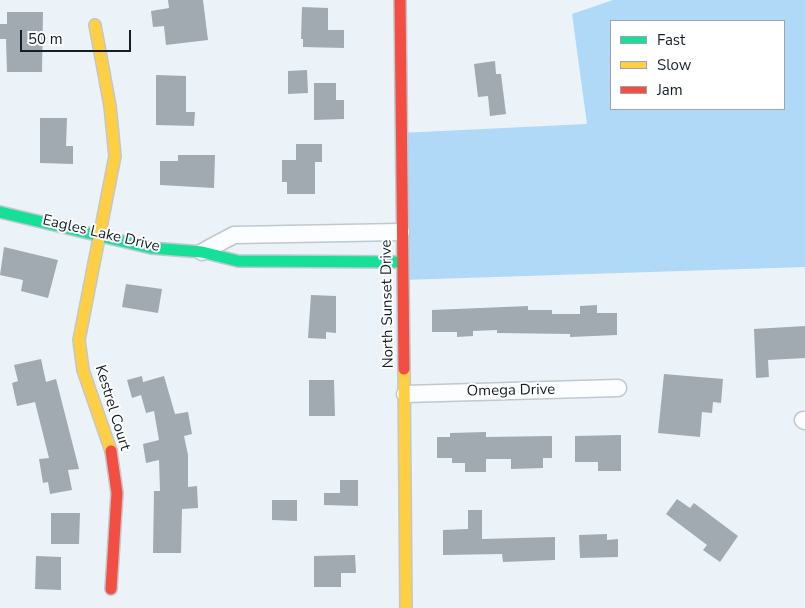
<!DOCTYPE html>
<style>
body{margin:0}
#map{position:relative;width:805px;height:608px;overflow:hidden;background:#ebf2f8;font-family:"Nunito Sans",sans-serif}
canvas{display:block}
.legend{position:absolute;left:610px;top:20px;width:175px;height:90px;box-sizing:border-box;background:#fff;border:1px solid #a1a5a9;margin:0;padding:6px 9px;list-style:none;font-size:15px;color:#131f28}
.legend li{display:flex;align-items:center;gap:10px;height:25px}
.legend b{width:25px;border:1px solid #a1a5a9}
.scale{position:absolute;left:20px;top:30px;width:111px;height:22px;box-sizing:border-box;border:2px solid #131f28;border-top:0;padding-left:6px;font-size:15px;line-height:18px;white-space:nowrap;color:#131f28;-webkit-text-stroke:4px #fff;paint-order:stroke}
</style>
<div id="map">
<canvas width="805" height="608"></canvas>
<ul class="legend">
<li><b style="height:6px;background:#16e098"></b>Fast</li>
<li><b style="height:6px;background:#ffcf43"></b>Slow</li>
<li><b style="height:6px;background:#f24e42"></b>Jam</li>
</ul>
<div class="scale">50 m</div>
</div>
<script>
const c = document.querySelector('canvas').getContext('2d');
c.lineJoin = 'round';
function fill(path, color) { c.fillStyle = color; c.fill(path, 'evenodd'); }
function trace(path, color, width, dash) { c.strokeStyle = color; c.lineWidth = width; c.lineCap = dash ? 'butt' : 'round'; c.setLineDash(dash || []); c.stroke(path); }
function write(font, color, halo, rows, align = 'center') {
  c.font = font + ' "Nunito Sans",sans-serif'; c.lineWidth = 4; c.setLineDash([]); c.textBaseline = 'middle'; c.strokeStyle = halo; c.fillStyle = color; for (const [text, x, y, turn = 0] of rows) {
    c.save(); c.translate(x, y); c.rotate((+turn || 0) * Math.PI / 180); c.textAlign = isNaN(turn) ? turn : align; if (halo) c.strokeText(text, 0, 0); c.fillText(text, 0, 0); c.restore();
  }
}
const forest = new Path2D(`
 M613,0H805V267L402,280L400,133L587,124L572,14ZM611,21H784V109H611Z`);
const building = new Path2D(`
 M168,0H203L208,40L166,45L164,26L153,27L151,11L169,8Z
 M302,7L328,8V30H344V48L303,47V39H301Z
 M7,12H43L42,72H7L6,39H0V24H7Z
 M495,61L496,74H501L506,114L490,116L488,96L478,97L474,64Z
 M307,70L308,93L288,94V71Z
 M156,75L186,76V112H195L194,126L156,125Z
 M314,83H336V100H344V119L314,120Z
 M40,118H67L66,146H73V164L40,163Z
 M296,144H322V162H315V194H287V182H282V160H296Z
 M178,155H215L214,188L160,185V161H178Z
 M4,247L58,260L48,298L21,291L23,280L0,275Z
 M126,284L162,289L158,313L122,307Z
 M311,295L336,296V333L326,332V339L308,338Z
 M597,305V313H617V335L570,337V334L497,333V330L473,331V336L457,337V332H432V310L528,306V310H552V314H580V306Z
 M805,326V358L768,360L769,377L756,378L754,329Z
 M41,359L46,382L56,379L79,469L68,470L72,490L50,494L48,482L43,483L39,459L49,458L35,402L17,406L12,383L18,381L14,365Z
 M664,374L723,379L721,403L713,402L712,413L702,412L700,437L658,433Z
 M142,376L143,382L164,376L175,414L188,412L192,434L184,436L188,455V487L197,486L198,508L182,509L181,553H153L154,491H160L159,460L146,463L143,444L159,440L154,411L146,413L141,395L132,398L127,380Z
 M309,380H334L335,416H309Z
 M486,432V437L552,436V458H543V468L511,469V459H486V472H465V463H452V458H437V437H450V433Z
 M621,435V471H598V462H575V436Z
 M340,480H358V506L324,505V493H340Z
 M677,499L690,508L694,503L738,536L720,562L703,550L707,545L666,514Z
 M272,500H297V521L272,520Z
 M468,510H482V539L555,537V560L503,562L502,554L443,555V530L468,529Z
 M51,513H80L79,544H51Z
 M607,534V540L618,539V557L580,558L579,535Z
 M355,555L356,573H341V587H314V556Z
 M36,556L61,557V590L35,589Z`);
const street = new Path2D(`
 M202,252L234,235L401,232
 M405,394L618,388
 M803,420L805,421`);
const fast = new Path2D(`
 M0,212L151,248L202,252L238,261L402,262`);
const slow = new Path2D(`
 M95,25L110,106L115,156L79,340L83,370L111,451
 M404,369L406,608`);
const jam = new Path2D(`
 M400,0L404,369
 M111,589L117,493L111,451`);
const streetNames = [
 ["Eagles Lake Drive",101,234,13],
 ["North Sunset Drive",388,304,-91],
 ["Omega Drive",511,391,-1],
 ["Kestrel Court",112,408,73]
];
fill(forest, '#b0d8f7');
fill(building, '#a2aab1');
trace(street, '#bfc8cf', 19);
trace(fast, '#bfc8cf', 14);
trace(slow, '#bfc8cf', 14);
trace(jam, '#bfc8cf', 14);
trace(street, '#fcfdfe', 16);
trace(fast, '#16e098', 11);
trace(slow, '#ffcf43', 11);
trace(jam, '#f24e42', 11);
write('15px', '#131f28', '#fff', streetNames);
</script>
